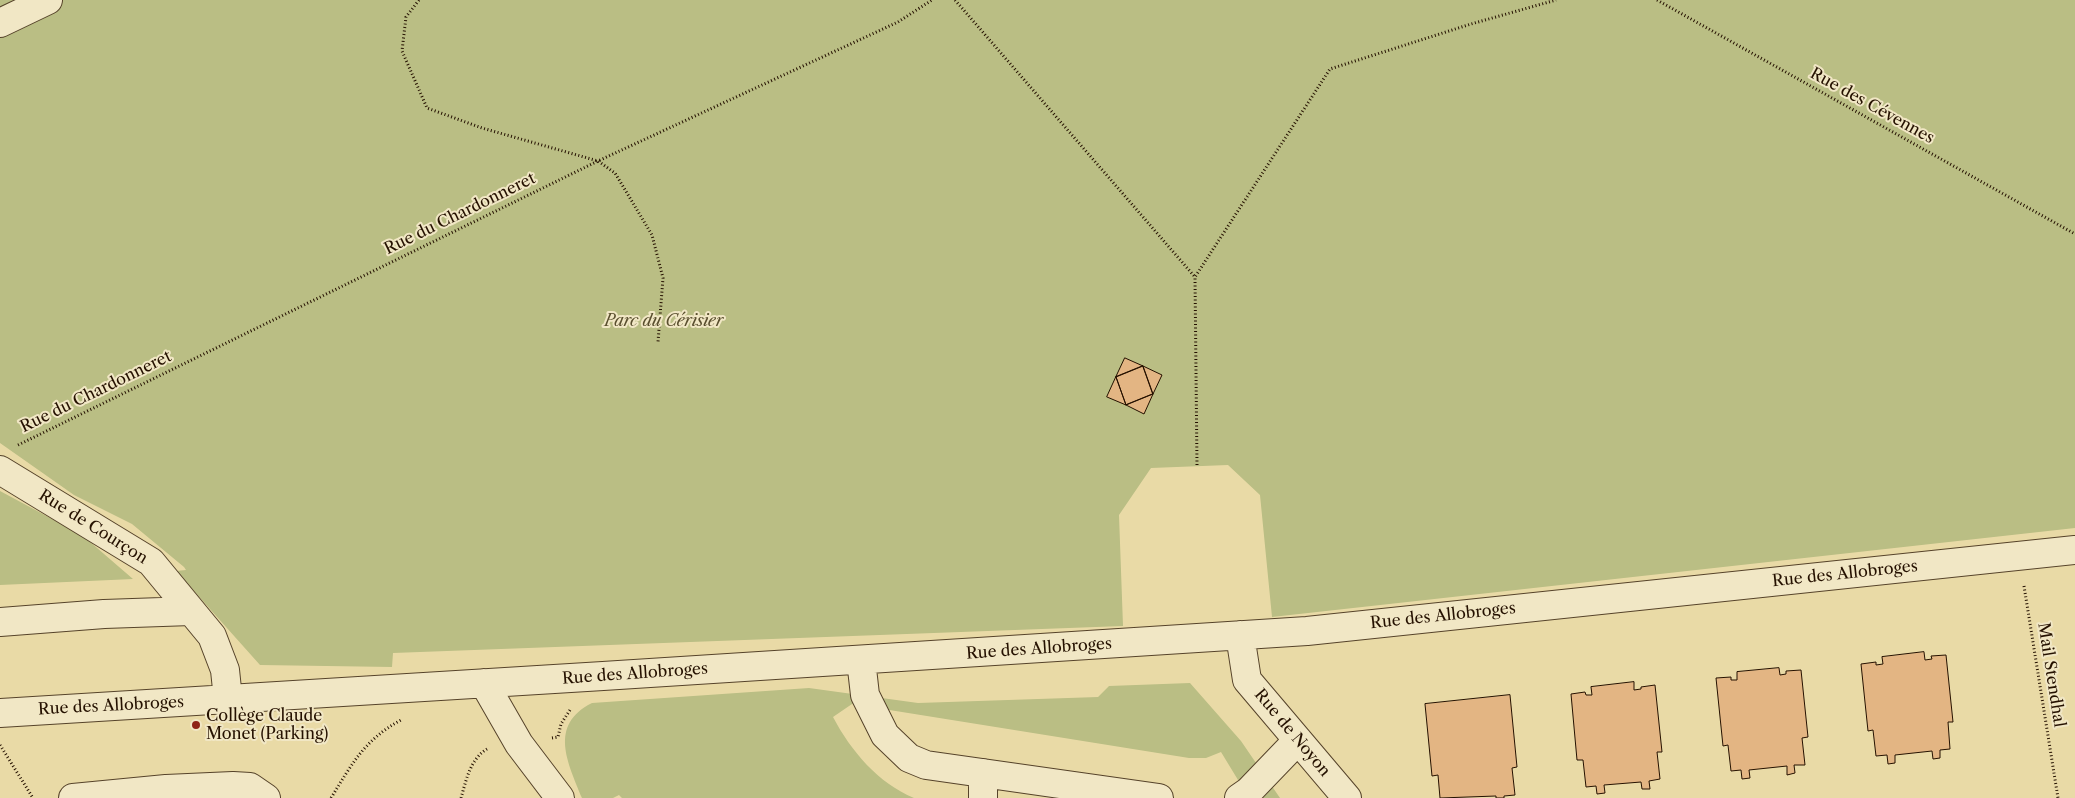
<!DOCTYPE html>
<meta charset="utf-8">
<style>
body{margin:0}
canvas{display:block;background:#e9daa6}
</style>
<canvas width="2075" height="798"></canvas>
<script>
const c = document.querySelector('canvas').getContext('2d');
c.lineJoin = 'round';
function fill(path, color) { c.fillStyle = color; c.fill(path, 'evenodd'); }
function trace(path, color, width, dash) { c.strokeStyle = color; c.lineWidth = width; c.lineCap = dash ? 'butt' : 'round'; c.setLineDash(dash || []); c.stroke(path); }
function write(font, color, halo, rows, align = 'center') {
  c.font = font + ' "Libre Caslon Text",serif'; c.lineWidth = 4; c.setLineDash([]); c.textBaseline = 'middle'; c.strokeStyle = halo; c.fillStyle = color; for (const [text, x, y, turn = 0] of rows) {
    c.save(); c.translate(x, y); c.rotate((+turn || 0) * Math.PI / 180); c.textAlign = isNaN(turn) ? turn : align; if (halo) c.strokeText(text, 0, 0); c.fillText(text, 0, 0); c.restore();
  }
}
const green = new Path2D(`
 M0,0H2075V528L1272,617L1260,495L1228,465L1151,468L1119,515L1123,626L393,653L392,667L260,665L176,571L186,570L184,567L132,524L74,495L0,443Z
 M0,491L82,535L133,579L0,585Z
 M1190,683L1241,741L1280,798H1249L1221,752L1206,758H1189L852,704L833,717C851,751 878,783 914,798H622L619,795L613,798H582C568,763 548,725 592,703L809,688L918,703L1098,697L1109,686Z`);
const building = new Path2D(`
 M1125,358L1143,366L1116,377Z
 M1143,366L1153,394L1126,405L1116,377Z
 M1143,366L1162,375L1153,394Z
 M1116,377L1126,405L1107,397Z
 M1153,394L1144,414L1126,405Z
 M1924,652L1925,660L1932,659L1931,656L1946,655L1953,722H1948L1950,749L1940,750V758L1933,759L1932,751L1895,755V763L1888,764L1887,755L1876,756L1873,730L1868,731L1861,664L1876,662V665L1883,664L1882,657Z
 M1779,668L1780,675L1786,674V671L1801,670L1808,737L1802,738L1805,765H1794L1795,773L1787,775V766L1749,770L1750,778L1742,779L1741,770L1731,771L1728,745L1723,746L1716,678L1731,677V680H1737V672Z
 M1634,682V690L1641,689V687L1655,685L1662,752H1657L1660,779L1649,781L1650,789H1642L1641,782L1604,785L1605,793L1597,794L1596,786L1586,787L1583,760H1577L1571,694L1585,692L1586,695H1592L1591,687Z
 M1510,695L1517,767L1512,768L1515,795L1504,796V798H1496V796L1440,798L1438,775L1432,776L1425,704Z`);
const path = new Path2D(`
 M419,0L406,17L402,51L427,108L482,128L598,161L615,173L652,235L663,278L658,342
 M955,0L1195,277
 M1657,0L2075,234
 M18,445L598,161L898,22L932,0
 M1197,465L1195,277L1330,69L1471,24L1556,0
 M2024,586L2058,798
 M552,738L558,737L561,724L570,710
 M0,745L33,798
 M331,798C352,764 364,740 401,720
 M461,798C466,781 470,759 487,749`);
const minor = new Path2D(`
 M0,23L48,0
 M0,470L151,562L212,636L225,670L228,699
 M0,622L104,614L191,611
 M1240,635L1247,680L1347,798
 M861,660L865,695L885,735L909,758L926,765L1159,798
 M484,683L519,744L560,798
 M0,713L603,676L1307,631L2075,550
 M983,773V798
 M73,798L166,789L233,786L250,787L266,798
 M1239,798L1249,791L1298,740`);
const markers = [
 [196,725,5,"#8f2418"]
];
const streetNames = [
 ["Rue des Cévennes",1872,106,29],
 ["Rue du Chardonneret",460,214,-26],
 ["Rue du Chardonneret",96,392,-26],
 ["Rue de Courçon",93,527,32],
 ["Rue des Allobroges",1845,574,-6],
 ["Rue des Allobroges",1443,616,-6],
 ["Rue des Allobroges",1039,649,-4],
 ["Rue des Allobroges",635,674,-4],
 ["Mail Stendhal",2051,675,81],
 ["Rue des Allobroges",111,706,-3],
 ["Rue de Noyon",1292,733,50]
];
const parkNames = [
 ["Parc du Cérisier",664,321]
];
const poiNames = [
 ["Collège Claude",206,716],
 ["Monet (Parking)",206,734]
];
fill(green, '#babe84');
fill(building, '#e3b583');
trace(building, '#251100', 1);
trace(minor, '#56432a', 30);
trace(path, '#251100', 3, [1, 2.5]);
trace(minor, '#f1e7c5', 28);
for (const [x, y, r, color] of markers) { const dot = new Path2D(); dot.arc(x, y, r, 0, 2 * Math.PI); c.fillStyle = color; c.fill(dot); trace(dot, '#f1e7c5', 2); }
write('16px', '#251100', '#f1e7c5', streetNames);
write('italic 16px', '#594e2e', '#f1e7c5', parkNames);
write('16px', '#251100', '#f1e7c5', poiNames, 'left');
</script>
